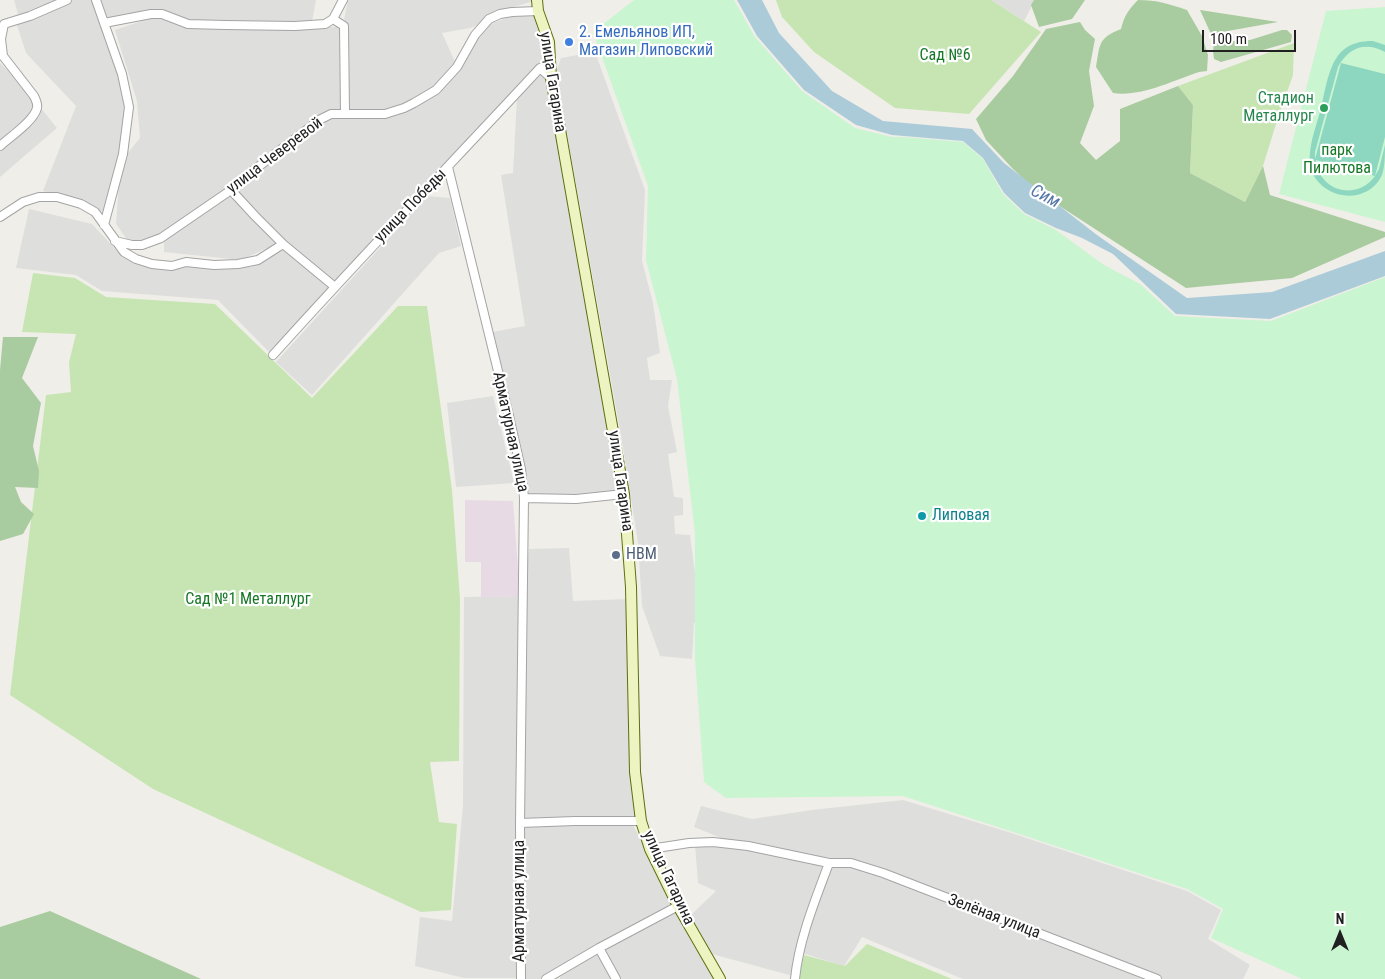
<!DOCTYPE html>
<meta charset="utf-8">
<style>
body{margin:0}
#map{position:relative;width:1385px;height:979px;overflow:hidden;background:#f0eee8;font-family:"Roboto Condensed",sans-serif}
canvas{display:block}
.north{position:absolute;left:1315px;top:909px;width:50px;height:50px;-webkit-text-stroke:4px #fff;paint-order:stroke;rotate:0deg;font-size:14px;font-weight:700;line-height:20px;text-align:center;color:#202020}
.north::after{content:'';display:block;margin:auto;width:18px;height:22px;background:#202020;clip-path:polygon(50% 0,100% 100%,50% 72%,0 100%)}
.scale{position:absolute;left:1202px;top:30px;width:94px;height:22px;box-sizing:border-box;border:2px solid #202020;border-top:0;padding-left:6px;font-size:15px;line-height:18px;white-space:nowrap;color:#202020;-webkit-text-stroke:4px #fff;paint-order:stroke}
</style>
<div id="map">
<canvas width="1385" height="979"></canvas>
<div class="north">N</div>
<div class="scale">100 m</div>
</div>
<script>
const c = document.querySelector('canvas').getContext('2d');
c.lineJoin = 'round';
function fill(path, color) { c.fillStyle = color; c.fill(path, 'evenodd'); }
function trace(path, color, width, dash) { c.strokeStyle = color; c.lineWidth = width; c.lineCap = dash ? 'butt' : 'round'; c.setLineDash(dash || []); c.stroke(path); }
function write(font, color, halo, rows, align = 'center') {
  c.font = font + ' "Roboto Condensed",sans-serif'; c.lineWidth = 4.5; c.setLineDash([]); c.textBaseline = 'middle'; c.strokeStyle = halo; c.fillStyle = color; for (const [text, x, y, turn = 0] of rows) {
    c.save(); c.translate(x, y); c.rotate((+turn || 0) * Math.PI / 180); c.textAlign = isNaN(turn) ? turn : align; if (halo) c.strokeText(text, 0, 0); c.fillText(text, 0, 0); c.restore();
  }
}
const residential = new Path2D(`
 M14,0H64L19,18Z
 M70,0H93L114,57L127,107L123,144L104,212L43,191L76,106L26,53L17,25Z
 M101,0H316L312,22H193L163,12L108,20Z
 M348,0H534V1L489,14L481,24L470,28L442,33L457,66L440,83L403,107L372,113L347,109L346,35L344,20Z
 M991,0H1035L1024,21Z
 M536,15L547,60L335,285L282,239L233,188L331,116L385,115L438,91L485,26L509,17Z
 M154,17L163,18L190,26L341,27L343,111L320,117L231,185L159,237L140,244L125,243L126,238L116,224L119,184L127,154L140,138L137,101L115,30Z
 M595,52L645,190L642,261L653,303L660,353L647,358L650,380H672L668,406L677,452L668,454L674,497L683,498V515L674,516L675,534L690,535L701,620L694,623L692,659L660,656L642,606L638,543L623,447L556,72L561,58Z
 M0,63L23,86L57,128L0,177Z
 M549,67L621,493L572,496L525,495L523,471L493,332L525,326L501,175L513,173L517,98Z
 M230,193L278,243L241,260L164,252V240Z
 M427,196L450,198L461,246L439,253L312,395L276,362Z
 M29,209L92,224L119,253L154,266L251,267L284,250L331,287L271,354L218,300L102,291L76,275L16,268Z
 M493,396L514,483L456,487L447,403Z
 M569,548L573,601L628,599L638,820L523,819L526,578L529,549Z
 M520,596L518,978H464L415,966L420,917L452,921L463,806L464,597Z
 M903,800L1005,831L1187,891L1221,910L1208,939L1250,965L1243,979H963L862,937L844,966L802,953L813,911L830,865L852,866L900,878L832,858L779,851L731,842L694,827L701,806L752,819L812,810Z
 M523,825H633L675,905L540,979H523Z
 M695,845L725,846L755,850L825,864L793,976L712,954L689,917L716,891L698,883Z
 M677,908L717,979H619L603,950Z
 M598,953L613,979H560V977Z`);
const industrial = new Path2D(`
 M465,500L513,501L520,596L481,597V562H465Z`);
const grass = new Path2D(`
 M776,0H991L1041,32L969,114L895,108L814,52L782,17Z
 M1294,43L1293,75L1276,124L1263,166L1245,202L1190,173L1193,105L1178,86Z
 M33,273L75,278L106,297L215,304L312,398L398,306H427L452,490L460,599L459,761L430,762L439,822L457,824L451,910L421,912L153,789L10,695L46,395L71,392L69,362L76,334L22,332Z
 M867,944L952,979H798L804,955L845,966Z`);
const forest = new Path2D(`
 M1034,0H1085L1072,19L1039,27L1031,5Z
 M1138,0C1157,0 1169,4 1187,10L1202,36L1208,55L1207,71L1199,72C1172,81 1141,97 1113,93L1096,67C1100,44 1098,38 1121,29C1124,16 1129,9 1138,0Z
 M1200,10L1278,22L1211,34Z
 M1080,22L1085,30L1095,39L1089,71L1094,106L1080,143L1096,160L1120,141V109L1178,86L1193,105L1190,173L1245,202L1263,166L1270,195L1385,232V237L1292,278L1186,288L1038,192L1012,168L986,140L976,119L1013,76L1046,29Z
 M1282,30H1287L1292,35L1291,42L1221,62L1214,59L1213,51L1214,44L1218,42L1250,40Z
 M3,337H38L22,378L41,403L33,446L39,471L38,488L15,487L21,502L34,514L23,534L0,541V370Z
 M50,911L201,979H0V927Z`);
const park = new Path2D(`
 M634,0H734L755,37L802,91L855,128L892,137H904L963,142L983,159L1003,194L1024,214L1056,230L1104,265L1140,284L1175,316L1271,321L1385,277V979H1302L1211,938L1223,909L1187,889L903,796L726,798L704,782L695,659V534L677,379L646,260L648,186L593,32Z
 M1385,7V222L1279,194L1326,11Z`);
const pitch = new Path2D(`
 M1373,41L1385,45V52C1365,41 1348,48 1338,67L1315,152V159L1341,63L1385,74V137L1375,176L1379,169L1385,145C1385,155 1385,166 1382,175C1368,205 1325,201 1312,172C1310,166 1309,159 1310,153C1311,140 1316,126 1320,112C1324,97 1326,79 1333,64C1335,60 1338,55 1341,52C1350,43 1361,41 1373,41ZM1316,161V160L1375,176C1357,201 1320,192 1316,161Z`);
const water = new Path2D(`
 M737,0H762L779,33L832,91L883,121L972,129L1004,163L1097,235L1187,298L1272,292L1385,251V276L1270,319L1176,314L1113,254L1082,238L1056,228L1025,213L1004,193L983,158L963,141L892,135L856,125L804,90L757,36Z`);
const street = new Path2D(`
 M96,0L122,74L129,107L123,154L104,225
 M343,0L333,19L344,26L345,113
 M104,23L151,14H162L188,24L225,25L295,26L325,24L333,19
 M0,146C10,137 34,121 37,108C38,104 36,100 34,96L3,56L1,39L4,24L30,16L67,0
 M448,167L509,416L521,469L524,498L520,823L521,979
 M231,190L255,216L283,244L335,287
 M0,217L23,202L39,197H57L81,204L95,212L124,252L136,259L152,264L172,266L186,262L214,265L238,264L258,260L283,244
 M115,241L132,245H142L161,238L231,190L250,173L321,119L331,114H385L404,108L414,103L436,90L457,67L475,35L489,19L500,14L512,12L538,11
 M273,355C360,258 451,164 540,68L551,78
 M524,498L576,499L624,494
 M520,823L575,821H641
 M650,849L689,843L713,842L748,846L829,863H851L883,873L1157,979
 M599,948L616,979
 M546,979L599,948L678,906
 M795,979C799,939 815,901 829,863`);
const secondary = new Path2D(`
 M537,0L538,11L549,42L551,78L624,494L631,587L635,772L641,821L650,849L678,906L720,979`);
const markers = [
 [569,42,5,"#3f7fe0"],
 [1324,108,5,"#2e9e5b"],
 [922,516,5,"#0f9aa8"],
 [616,555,5,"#5c6f8a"]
];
const shopNames = [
 ["2. Емельянов ИП,",579,33],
 ["Магазин Липовский",579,51]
];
const parkNames = [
 ["Сад №6",945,56],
 ["парк",1337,151],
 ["Пилютова",1337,169],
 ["Сад №1 Металлург",248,600]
];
const streetNames = [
 ["улица Гагарина",552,82,81],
 ["улица Чеверевой",275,156,-37],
 ["улица Победы",411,206,-46],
 ["Арматурная улица",510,432,78],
 ["улица Гагарина",620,481,82],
 ["улица Гагарина",668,878,65],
 ["Арматурная улица",520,901,-90],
 ["Зелёная улица",994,917,21]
];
const leisureNames = [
 ["Стадион",1314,99],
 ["Металлург",1314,117]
];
const cultureNames = [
 ["Липовая",932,516]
];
const serviceNames = [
 ["НВМ",626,555]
];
const waterNames = [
 ["Сим",1045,197,27]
];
fill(residential, '#dededd');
fill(industrial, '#e8dae5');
fill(grass, '#c7e5b3');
fill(forest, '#a9cba0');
fill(park, '#caf5d1');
fill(pitch, '#8dd7c1');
fill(water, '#accbd9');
trace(street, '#a4a4a4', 10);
trace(secondary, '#5d700f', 12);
trace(street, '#fff', 8);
trace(secondary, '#edf4c1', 10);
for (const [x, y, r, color] of markers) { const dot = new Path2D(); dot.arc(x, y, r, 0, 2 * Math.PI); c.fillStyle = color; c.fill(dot); trace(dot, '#fff', 2); }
write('16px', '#366cbe', '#fff', shopNames, 'left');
write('16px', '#167726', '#fff', parkNames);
write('16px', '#202020', '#fff', streetNames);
write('16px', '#27864d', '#fff', leisureNames, 'right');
write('16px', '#0d838f', '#fff', cultureNames, 'left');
write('16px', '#4e5e75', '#fff', serviceNames, 'left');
write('italic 18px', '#5477a8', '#fff', waterNames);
</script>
